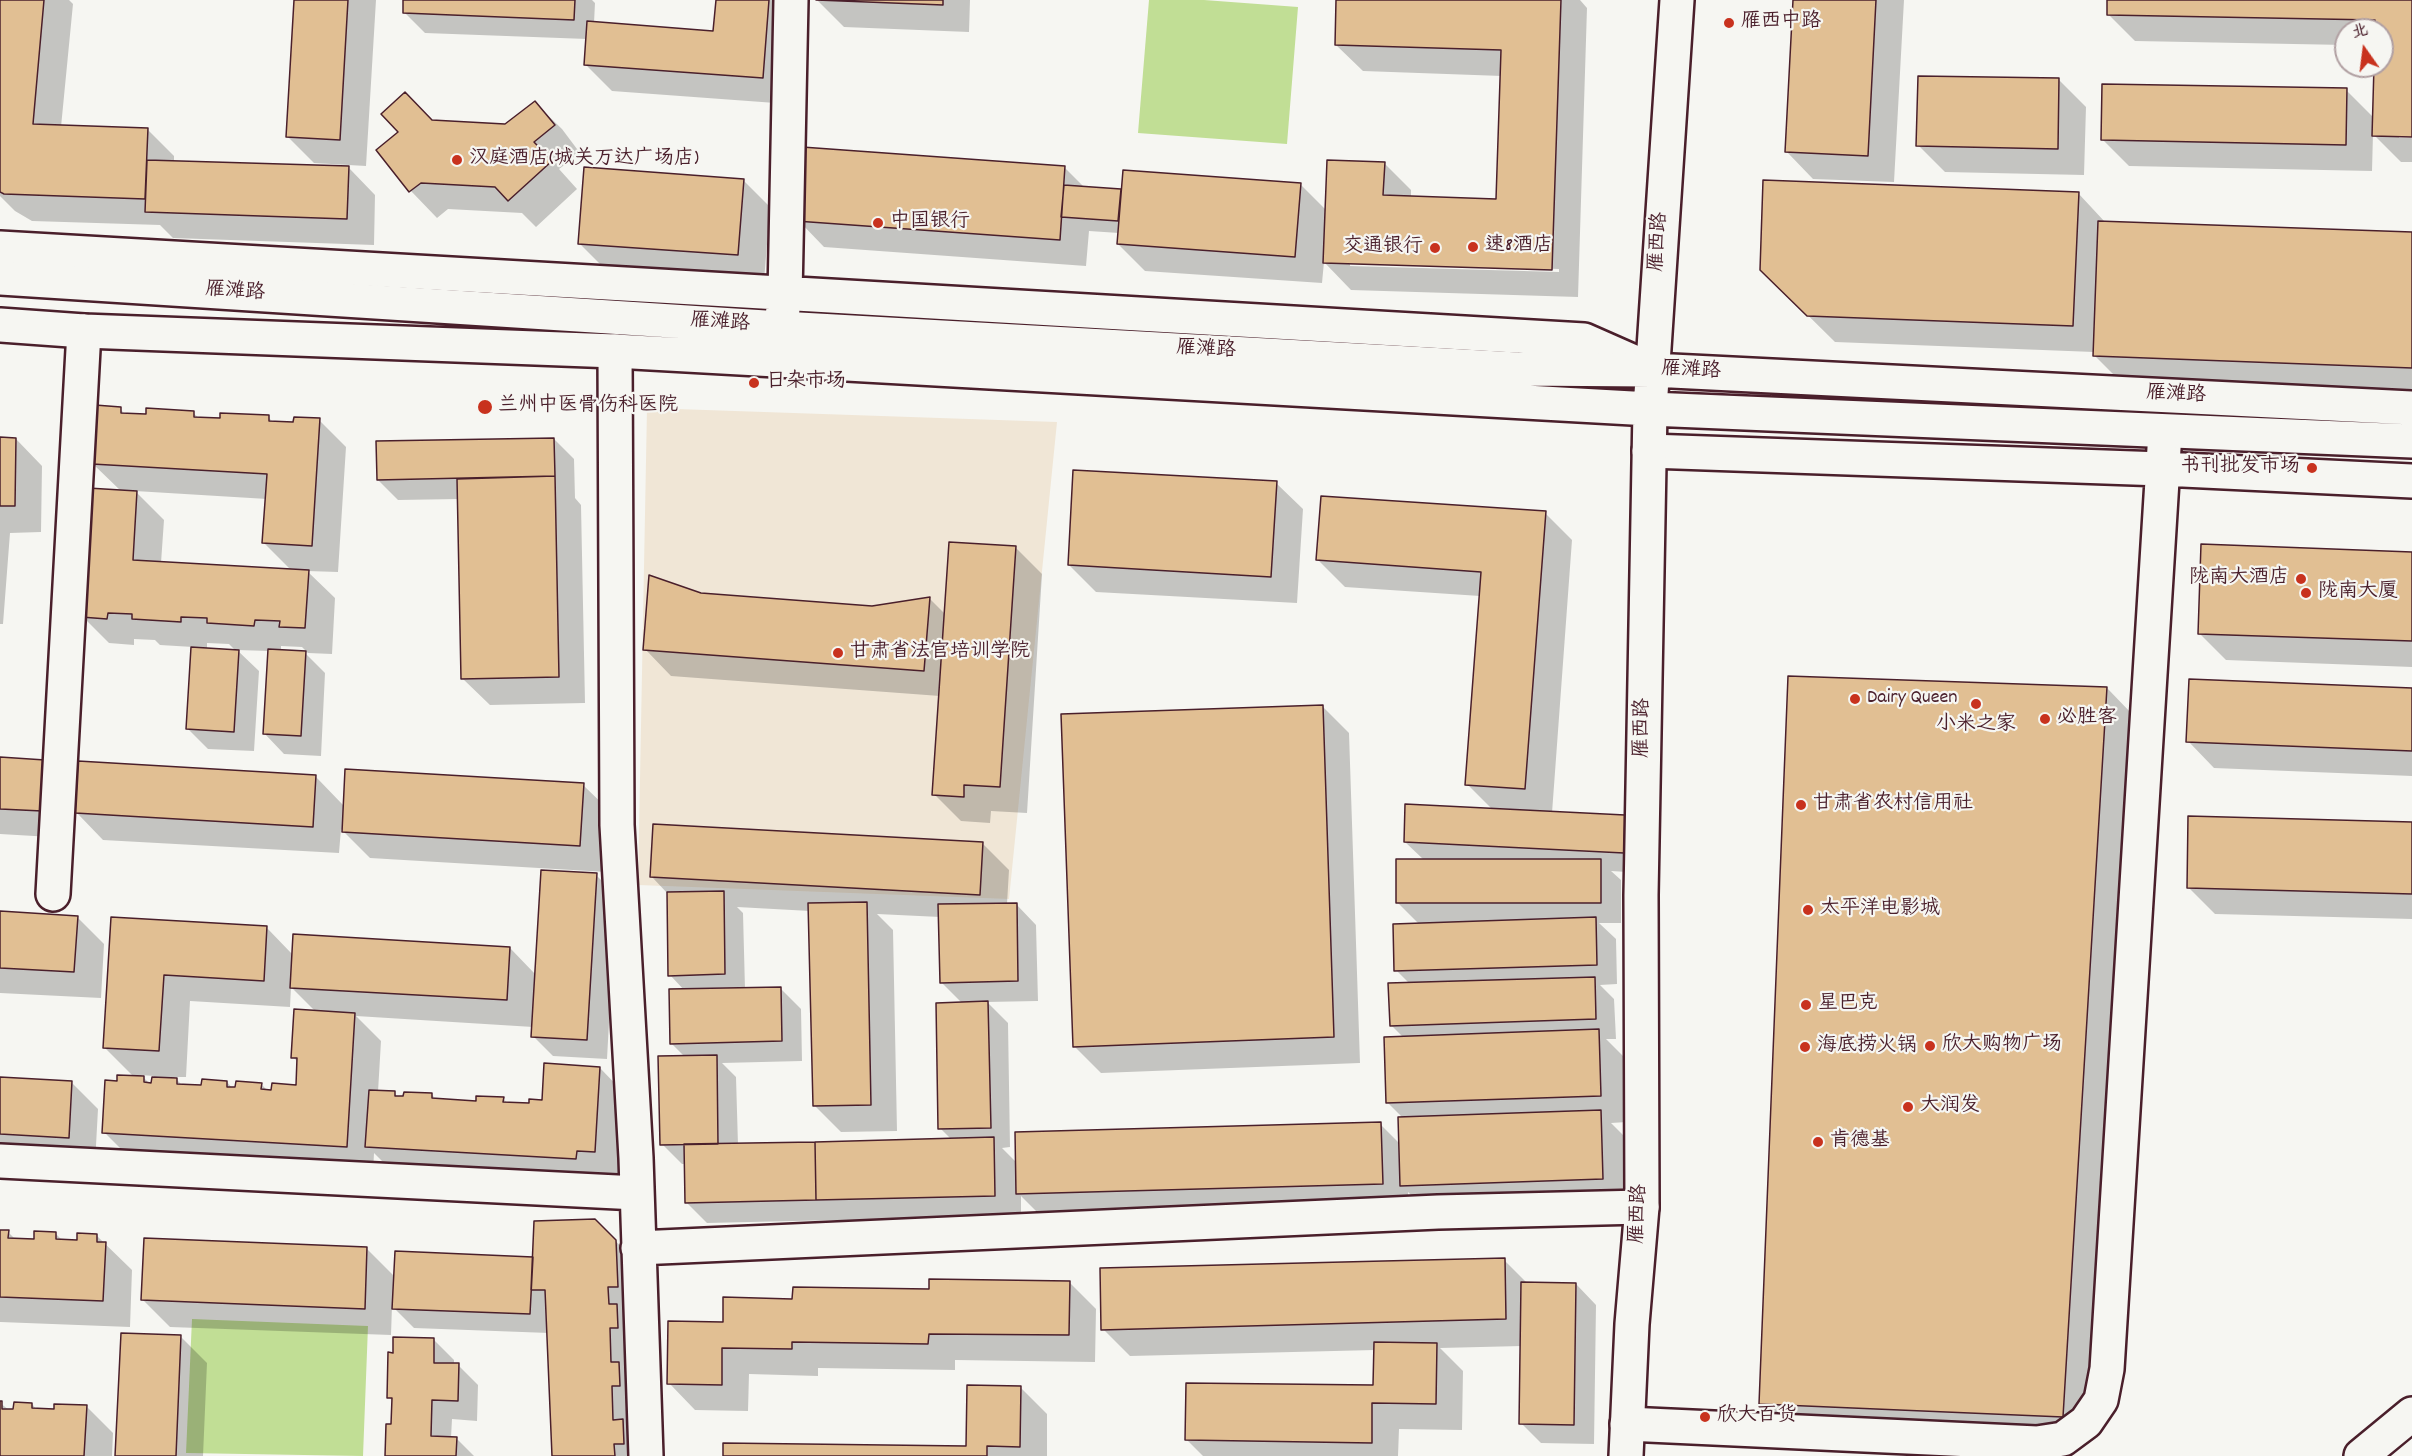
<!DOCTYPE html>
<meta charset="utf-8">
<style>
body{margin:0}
#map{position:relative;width:2412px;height:1456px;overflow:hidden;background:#f6f6f2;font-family:Dekko,"LXGW WenKai TC",sans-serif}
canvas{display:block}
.north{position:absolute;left:2334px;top:18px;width:60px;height:60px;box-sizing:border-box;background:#f6f6f2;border:2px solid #b1a0a2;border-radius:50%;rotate:346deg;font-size:16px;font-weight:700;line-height:24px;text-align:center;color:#4a1f2b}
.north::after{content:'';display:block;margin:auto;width:21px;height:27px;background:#c8321e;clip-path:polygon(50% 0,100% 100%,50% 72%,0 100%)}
</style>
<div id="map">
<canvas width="2412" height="1456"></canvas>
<div class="north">北</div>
</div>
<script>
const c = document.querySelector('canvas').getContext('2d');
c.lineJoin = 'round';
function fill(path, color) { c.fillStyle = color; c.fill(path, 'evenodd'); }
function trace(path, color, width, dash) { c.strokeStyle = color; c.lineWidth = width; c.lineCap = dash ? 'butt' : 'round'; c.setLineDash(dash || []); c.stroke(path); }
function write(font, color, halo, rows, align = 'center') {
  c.font = font + ' Dekko,"LXGW WenKai TC",sans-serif'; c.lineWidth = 4.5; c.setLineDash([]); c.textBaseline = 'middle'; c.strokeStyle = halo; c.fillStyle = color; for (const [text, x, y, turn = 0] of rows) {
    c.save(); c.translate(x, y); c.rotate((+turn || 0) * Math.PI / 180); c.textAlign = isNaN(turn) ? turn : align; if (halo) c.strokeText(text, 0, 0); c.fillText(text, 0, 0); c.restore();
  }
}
const built = new Path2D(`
 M647,408L1057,422L1009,899L638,885Z`);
const green = new Path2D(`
 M1149,0H1204L1298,7L1287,144L1138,133Z
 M192,1319L368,1326L363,1456L186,1453Z`);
const shadow = new Path2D(`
 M0,0H69L73,4L61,127L147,129L174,156V162L349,168L375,195L374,245L173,238L160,225L32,221L15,211L0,196Z
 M295,0H376L366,166L314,163L287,136Z
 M405,0H592L595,3L594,23L714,33L717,0H797L789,104L612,91L585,64L587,39L425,33L404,12Z
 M817,0H970L969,32L844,27Z
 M1338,0H1580L1587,8L1578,297L1351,290L1324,262L1322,283L1145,271L1118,244L1119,233L1089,231L1086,266L824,247L798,220L1065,168L1085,188L1122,190L1301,185L1327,211L1384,163L1411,190V197L1498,200L1502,76L1363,71L1336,45ZM1350,263L1559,269V272L1350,266Z
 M1794,0H1904L1894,182L1813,179L1787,152Z
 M2108,0H2412V135H2399V138H2412V162H2401L2373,134L2372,171L2129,166L2102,139L2346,90L2374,118L2375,66H2382V30H2346V45L2135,41L2108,14Z
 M2059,80L2086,107L2084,175L1945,172L1918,145Z
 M535,103L562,129L580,153L559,169L577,189L536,227L522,213L448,209L437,218L411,191L378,150L400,133L433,122L506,125Z
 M744,181L770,207L764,281L606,270L579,243Z
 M2078,193L2105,222L2412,234V393L2121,382L2094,355V352L1835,342L1761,269Z
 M120,409L126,415L147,416L193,413L199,418L268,417L274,423L294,424L319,420L346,447L338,572L307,571L335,598L332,654L308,653L302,647L281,646V652L305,653L325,673L321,756L284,754L264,733L269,651L237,650L259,671L254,751L208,749L188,729L193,647L160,645L155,640L134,639V645L109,643L82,616L122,492L93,464ZM135,491L267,499L264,543L292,571L161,563L164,520ZM207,643L229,644L236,651L207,649Z
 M0,439H16L42,466L41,532L10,533L3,624H0Z
 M554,439L574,459L575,498L581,505L585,703L490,705L463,679L459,499L398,500L378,480Z
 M1276,483L1303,509L1297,603L1096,592L1069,565Z
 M1545,513L1572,540L1552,813L1625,817L1645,837L1643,873L1611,871L1621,880V923H1599L1616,939L1617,984L1600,985L1614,999L1616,1039H1606L1625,1058L1627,1122L1611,1123L1627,1139L1629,1206L1428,1212L1408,1192L1409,1210L1045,1220L1021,1196V1222L845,1226L838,1220L707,1223L686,1202V1164H682L662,1144L685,1057L671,1043L685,991L670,975L668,894L652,877L982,843L1009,870L1007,904H1016L1036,925L1038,1001L987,1002L1008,1023L1010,1147L1002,1148L1017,1163L1380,1124L1400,1144L1404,1119L1388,1103L1403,1037L1391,1025L1410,984L1396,970L1419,924L1397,902L1424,860L1405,842L1493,810L1467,784L1480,596L1345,587L1318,560ZM737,907L810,911L814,1105L841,1132L897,1131L893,930L877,914L940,917L941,982L962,1003L940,1128L952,1140L738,1145L736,1077L722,1063L802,1061L801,1009L780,988L745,989L743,913Z
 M1015,547L1042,574L1027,813L991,811L990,823L961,821L934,794L940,696L671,676L645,649L701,595L872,607L929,598L946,615Z
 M2412,553V667L2226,660L2199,633Z
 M2107,688L2133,715L2090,1443L1788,1431L1761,1404Z
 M2412,690V776L2214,768L2188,741Z
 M1322,706L1349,733L1360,1063L1101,1073L1074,1046Z
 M0,758L68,838L0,834Z
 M316,777L344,806L583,785L610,811L606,872L370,858L341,829L339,853L103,840L77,813Z
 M2412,823V919L2215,914L2188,887Z
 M596,875L616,895L607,1059L553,1056L533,1036V1027L356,1016L381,1041L378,1092L394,1093L399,1098L432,1095L437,1100L477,1102L503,1099L508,1103L530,1105L543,1101L600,1068L626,1095L621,1178L394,1173L374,1153L373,1174L131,1159L104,1132L118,1082L134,1077L105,1048L113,919L266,927L293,955L510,948L536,975ZM291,987L316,1012L293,1057L298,1062L297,1086L268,1091L261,1084L233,1089L227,1082L203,1087L183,1086L174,1077H186L190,1001L290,1007ZM141,1075L154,1076L153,1084H150Z
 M0,913L77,917L104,944L101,998L0,993Z
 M0,1078L71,1082L98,1109L95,1164L0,1158Z
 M595,1220L643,1269L650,1456H554L549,1333L414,1328L392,1306L391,1335L170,1327L143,1300L366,1248L395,1277L532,1258Z
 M0,1232H8L16,1240H35L56,1234L63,1241L78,1242L96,1235L132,1270L130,1327L0,1322Z
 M1504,1260L1528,1284H1576L1596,1305L1594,1444L1541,1443L1521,1423L1522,1346L1440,1348L1463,1371L1462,1430L1399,1429L1398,1456H1203L1186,1439L1374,1387L1375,1350L1130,1356L1103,1329Z
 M1069,1282L1096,1309L1095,1362L955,1360V1370L818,1368V1376L749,1374L748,1411L695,1410L669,1383L724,1323L931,1290Z
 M181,1337L207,1363L203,1456H117Z
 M434,1340L454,1360V1365H458L478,1385L477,1421L452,1419L451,1438H456L474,1456H387L392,1426L393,1402L389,1397L394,1354Z
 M1020,1387L1047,1414V1456H724L968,1448Z
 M0,1403L9,1410L32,1404L37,1410L55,1411L86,1406L113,1433L112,1456H0Z`);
const building = new Path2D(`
 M0,0H44L33,124L148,128L145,199L4,194L0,192Z
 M294,0H348L340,140L286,137Z
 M403,0H575L574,20L403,13Z
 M716,0H769L763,78L584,65L587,21L713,31Z
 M816,0H943V5Z
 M1336,0H1561L1552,270L1323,263L1327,160L1385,162L1383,195L1496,199L1501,50L1335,45Z
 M1793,0H1876L1868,156L1785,152Z
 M2107,0H2412V137L2372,136L2374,66H2382V30H2375V20L2107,15Z
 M1918,76L2059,78L2058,149L1916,146Z
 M2102,84L2347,88L2346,145L2101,140Z
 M405,92L432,120L505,124L535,101L555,125L534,142L552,161L508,201L495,187L421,183L409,192L376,150L398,132L381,114Z
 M802,147L1065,166L1060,240L796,221Z
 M147,160L349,166L347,219L145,212Z
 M584,167L744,179L738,255L578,244Z
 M1123,170L1301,183L1295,257L1117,244Z
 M1763,180L2079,192L2073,326L1807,316L1760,270Z
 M1064,185L1121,189L1118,221L1061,217Z
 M2098,221L2412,232V368L2093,356Z
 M95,405L121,407V413L146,414V408L194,411V417L220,418V413L269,415V421L293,422L294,417L320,418L312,546L262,543L267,474L92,464Z
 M0,437L16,438L15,506H0Z
 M554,438L555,476L377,480L376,441Z
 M1073,470L1277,481L1271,577L1068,565Z
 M555,476L559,677L461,679L457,479Z
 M88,488L137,491L133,560L309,570L305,628L279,627L280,621L255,620L254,626L207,623V618L181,617V622L132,619V614L108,613L107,619L81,617Z
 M1321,496L1546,511L1525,789L1465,785L1481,572L1316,560Z
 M949,542L1016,546L1000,787L964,785V797L932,795Z
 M2201,544L2412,552V641L2198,634Z
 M649,575L701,593L872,606L930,597L924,671L643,650Z
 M191,647L239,650L234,732L186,729Z
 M268,649L306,651L301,736L263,734Z
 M1788,676L2107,687L2063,1417L1759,1404Z
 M2189,679L2412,688V751L2186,742Z
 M1323,705L1334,1037L1073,1047L1061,714Z
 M0,757L45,760L42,811L0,809Z
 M78,761L316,775L313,827L75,813Z
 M345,769L584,783L580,846L342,832Z
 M1405,804L1625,815L1624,853L1404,842Z
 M2188,816L2412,822V894L2187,888Z
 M653,824L983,842L980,895L650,877Z
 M1396,859H1601V903H1396Z
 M541,870L597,873L587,1040L531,1037Z
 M724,891L725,974L668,976L667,892Z
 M867,902L871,1105L813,1106L808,903Z
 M1017,903L1018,981L940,983L938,904Z
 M0,911L78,916L74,972L0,968Z
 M111,917L267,926L264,981L164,975L159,1051L103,1048Z
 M1596,917L1597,965L1394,971L1393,924Z
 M293,934L510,947L507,1000L290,988Z
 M1595,977L1596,1019L1390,1026L1388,983Z
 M781,987L782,1041L670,1044L669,989Z
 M988,1001L991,1128L938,1129L936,1003Z
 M294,1009L355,1013L347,1147L102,1133L105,1080L117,1081V1075L144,1076V1082L151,1083L152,1077L177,1078V1084L201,1085L202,1079L227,1081V1087H235L236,1081L262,1083L261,1089L271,1090L272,1083L296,1085L297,1058H291Z
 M1599,1029L1601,1096L1386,1103L1384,1037Z
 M717,1055L718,1144L660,1145L658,1056Z
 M544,1063L600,1067L595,1152L577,1151L576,1159L365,1147L369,1090L395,1091V1096H403L404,1092L432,1093V1098L476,1101V1096L504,1097L503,1102L529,1103V1099L542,1100Z
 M0,1077L72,1081L69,1138L0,1134Z
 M1601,1110L1603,1179L1400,1186L1398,1117Z
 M1381,1122L1383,1184L1016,1194L1015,1132Z
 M994,1137L995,1196L816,1200L815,1142Z
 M815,1142L816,1200L685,1203L684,1144Z
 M595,1219L616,1240L618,1287H608L609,1304H617L618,1328H610L611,1362H619L620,1386H612L613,1420L623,1419L624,1444H614L615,1456H552L545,1290H531L534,1221Z
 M0,1230H9L8,1238L34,1239V1231L56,1232V1239L77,1240V1233L97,1234V1242H106L103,1301L0,1297Z
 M144,1238L367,1247L365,1309L141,1300Z
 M395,1251L533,1257L530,1314L392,1309Z
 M1505,1258L1506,1319L1101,1330L1100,1268Z
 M929,1279L1070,1281L1069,1335L929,1334L928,1344L792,1342V1349L722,1348V1385L667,1384L668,1321L723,1322V1297L792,1299L793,1287L929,1289Z
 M1521,1282L1576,1283L1574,1425L1519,1424Z
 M121,1333L181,1335L176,1456H115Z
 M393,1337L434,1338V1363H459L458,1401L432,1400L431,1436L457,1437L456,1456H385L386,1424H391L392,1398H387L388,1352L393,1353Z
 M1374,1342L1437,1343L1436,1404L1372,1403V1443L1185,1440L1186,1383L1373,1385Z
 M967,1385L1021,1386L1020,1447L987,1446V1456H723V1443L966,1446Z
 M0,1401H2V1409H13L14,1402L32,1403V1408L54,1409V1404L87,1405L84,1456H0Z`);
const minor = new Path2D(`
 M0,248C528,279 1056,308 1584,340L1652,370
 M782,316L785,295L791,0
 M615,351L617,825L636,1158L646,1456
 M1649,451L2162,469L2412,481
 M53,894L84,331
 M0,1161L637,1193
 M638,1248L1438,1212L1642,1207
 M1627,1424L2037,1443L2063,1439L2086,1422L2101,1400L2107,1369L2165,432
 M2361,1456L2412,1414`);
const major = new Path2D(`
 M0,278L781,328L1517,369L1652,370L2412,408
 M0,325L84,331L615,351L1650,409L2412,441
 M1626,1456L1632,1324L1642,1207L1641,895L1650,409L1677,0`);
const markers = [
 [1729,23,6,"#c8321e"],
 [457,160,6,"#c8321e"],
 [878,223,6,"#c8321e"],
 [1473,247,6,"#c8321e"],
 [1435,248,6,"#c8321e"],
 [754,383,6,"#c8321e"],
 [485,407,8,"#c8321e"],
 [2312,468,6,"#c8321e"],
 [2301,579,6,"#c8321e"],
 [2306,593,6,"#c8321e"],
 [838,653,6,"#c8321e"],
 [1855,699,6,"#c8321e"],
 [1976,704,6,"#c8321e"],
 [2045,719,6,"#c8321e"],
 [1801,805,6,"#c8321e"],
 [1808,910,6,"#c8321e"],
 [1806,1005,6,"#c8321e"],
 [1930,1046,6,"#c8321e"],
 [1805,1047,6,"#c8321e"],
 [1908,1107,6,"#c8321e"],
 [1818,1142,6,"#c8321e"],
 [1705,1417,6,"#c8321e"]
];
const poiNames = [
 ["雁西中路",1741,23],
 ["汉庭酒店(城关万达广场店)",469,160],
 ["中国银行",890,223],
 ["速8酒店",1485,247],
 ["交通银行",1423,248,"right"],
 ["日杂市场",766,383],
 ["兰州中医骨伤科医院",498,407],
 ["书刊批发市场",2300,468,"right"],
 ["陇南大酒店",2289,579,"right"],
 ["陇南大厦",2318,593],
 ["甘肃省法官培训学院",850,653],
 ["Dairy Queen",1867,699],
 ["必胜客",2057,719],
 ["小米之家",1976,726,"center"],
 ["甘肃省农村信用社",1813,805],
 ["太平洋电影城",1820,910],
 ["星巴克",1818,1005],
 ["欣大购物广场",1942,1046],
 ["海底捞火锅",1817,1047],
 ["大润发",1920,1107],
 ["肯德基",1830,1142],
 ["欣大百货",1717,1417]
];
const streetNames = [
 ["雁西路",1660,242,-86],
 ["雁滩路",235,293,4],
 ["雁滩路",720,324,4],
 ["雁滩路",1206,351,3],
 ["雁滩路",1691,372,3],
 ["雁滩路",2176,396,3],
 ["雁西路",1644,728,-89],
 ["雁西路",1640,1214,-87]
];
fill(built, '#f0e6d6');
fill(green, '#c1de95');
fill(shadow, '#0003');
fill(building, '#e1bf93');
trace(building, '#4a1f2b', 1.5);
trace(minor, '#4a1f2b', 38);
trace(major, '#4a1f2b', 38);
trace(minor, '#f6f6f2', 33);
trace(major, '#f6f6f2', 33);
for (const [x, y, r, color] of markers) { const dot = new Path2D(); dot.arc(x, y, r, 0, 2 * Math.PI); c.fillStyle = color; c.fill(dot); trace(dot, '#f6f6f2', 2); }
write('20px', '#4a1f2b', '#f6f6f2', poiNames, 'left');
write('20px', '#4a1f2b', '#f6f6f2', streetNames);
</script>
